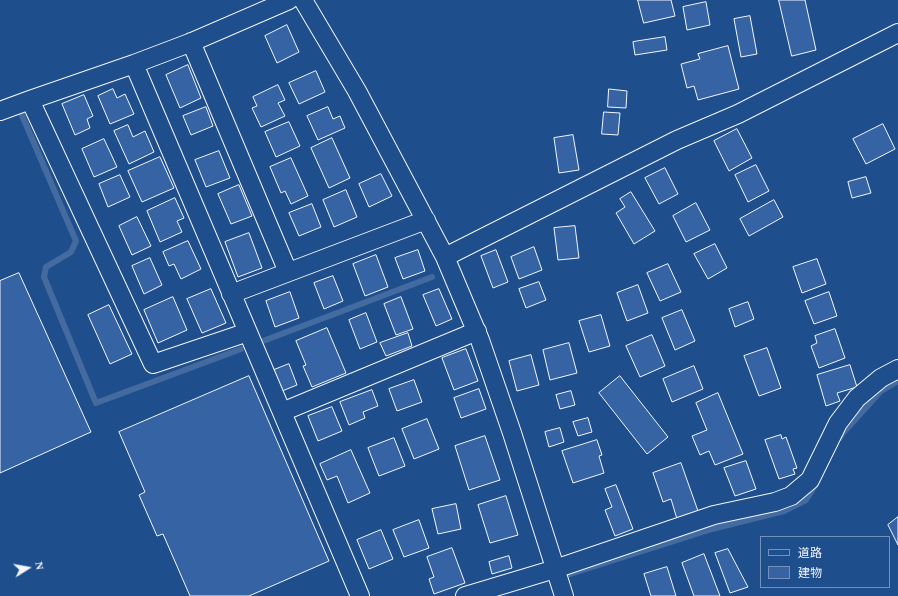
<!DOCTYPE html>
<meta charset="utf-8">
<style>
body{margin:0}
#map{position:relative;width:898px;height:596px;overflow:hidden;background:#1f4e8c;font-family:"Times New Roman","Noto Sans JP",serif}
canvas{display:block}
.legend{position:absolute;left:760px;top:536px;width:130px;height:52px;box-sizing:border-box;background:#1f4e8c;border:1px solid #7391ba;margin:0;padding:5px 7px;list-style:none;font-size:12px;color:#f2f6ff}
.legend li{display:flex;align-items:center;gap:8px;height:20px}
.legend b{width:20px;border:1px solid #7391ba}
.north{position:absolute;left:8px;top:548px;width:40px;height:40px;-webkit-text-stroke:3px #1f4e8c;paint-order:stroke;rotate:79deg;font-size:11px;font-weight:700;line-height:16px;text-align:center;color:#f2f6ff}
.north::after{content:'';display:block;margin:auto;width:14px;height:18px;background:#f2f6ff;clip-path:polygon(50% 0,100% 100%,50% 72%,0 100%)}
</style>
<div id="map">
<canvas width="898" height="596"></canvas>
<ul class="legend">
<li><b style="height:5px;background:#1f4e8c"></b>道路</li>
<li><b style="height:11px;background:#3563a3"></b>建物</li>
</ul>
<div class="north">N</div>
</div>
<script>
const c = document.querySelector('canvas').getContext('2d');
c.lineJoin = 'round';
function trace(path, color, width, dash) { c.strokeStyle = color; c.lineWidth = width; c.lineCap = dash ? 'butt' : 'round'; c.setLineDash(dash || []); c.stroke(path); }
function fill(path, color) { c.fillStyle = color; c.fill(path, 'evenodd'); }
const stream = new Path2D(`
 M21,113L76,241L71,252L46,267L44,277L96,403L241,349
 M263,341L432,277
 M840,438L842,434L881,391L898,381
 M567,575L712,529L784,511L806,500L816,484`);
const building = new Path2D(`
 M638,0H671L675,16L644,23Z
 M779,0H805L816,50L792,56Z
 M706,2L710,25L687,30L683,7Z
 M750,16L757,54L741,57L734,19Z
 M287,25L299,52L277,63L265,36Z
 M665,37L667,50L635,55L633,42Z
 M728,46L739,89L698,100L694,86L687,88L681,64L700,59L698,54Z
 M188,65L201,98L180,108L166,75Z
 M316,71L325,92L299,104L289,83Z
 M278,85L285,100L278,103L285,116L261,127L252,108L257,106L253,97Z
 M113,89L117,98L125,94L134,114L110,124L98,96Z
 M609,89L627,91L626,108L608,107Z
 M84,95L93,116L87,119L90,128L75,135L62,104Z
 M206,107L213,126L191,135L183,116Z
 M328,107L333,119L340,116L345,128L318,140L307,116Z
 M604,112L620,113L618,135L602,134Z
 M289,122L300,146L276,157L265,132Z
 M883,124L895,149L866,164L853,139Z
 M128,125L133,137L145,131L154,152L129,164L114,131Z
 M737,129L752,158L729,171L714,141Z
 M573,135L579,170L559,173L554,138Z
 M332,138L350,178L329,188L311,148Z
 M104,139L117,167L94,177L82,149Z
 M219,151L230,178L206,187L195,160Z
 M160,157L174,188L142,202L128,171Z
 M291,158L308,196L291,204L285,191L281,193L270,167Z
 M756,165L769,191L748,202L735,175Z
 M665,168L678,194L659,204L645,178Z
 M381,174L392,196L369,207L359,184Z
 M120,175L130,197L108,207L99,184Z
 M866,177L871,193L852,198L848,182Z
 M239,185L252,216L231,224L218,194Z
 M346,190L357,217L334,227L323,200Z
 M631,192L655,231L634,244L616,213L625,207L620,199Z
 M175,198L184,218L177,221L182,232L160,242L147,211Z
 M774,200L783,217L749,236L740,219Z
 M696,203L710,230L686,242L673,216Z
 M312,204L321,227L299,236L289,213Z
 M137,217L151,246L132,255L119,226Z
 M575,226L579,258L558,260L554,228Z
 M249,233L262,268L238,277L225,242Z
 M188,241L201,269L181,279L174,264L169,266L163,252Z
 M715,244L727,268L708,279L694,254Z
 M534,247L542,270L519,279L511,257Z
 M418,250L425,271L403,279L395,258Z
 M496,250L508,282L493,288L481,256Z
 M376,255L388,287L365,296L353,264Z
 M150,258L162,285L144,294L132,266Z
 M817,259L826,284L802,293L793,267Z
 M668,264L681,292L660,301L647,273Z
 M19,273L91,432L0,473V281Z
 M333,276L343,301L324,309L314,283Z
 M539,282L546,300L526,308L519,289Z
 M638,285L648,313L627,321L617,293Z
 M211,289L226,323L202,333L187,299Z
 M439,289L452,319L436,326L423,295Z
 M290,292L299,318L275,327L266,301Z
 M829,292L837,316L814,324L805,301Z
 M173,297L187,330L158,343L144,310Z
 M401,297L413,329L396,335L384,304Z
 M748,302L754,319L735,327L729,309Z
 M109,305L132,354L110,364L88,315Z
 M682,310L695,341L675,350L662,318Z
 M366,313L377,342L360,349L349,320Z
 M601,315L610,346L589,352L579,321Z
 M327,328L346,373L312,387L303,366L306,365L296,341Z
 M835,329L845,358L819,368L811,346L817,343L815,336Z
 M408,333L412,346L386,356L380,343Z
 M652,335L665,366L640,377L626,346Z
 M569,343L577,373L550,380L543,350Z
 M767,348L781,388L759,396L744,356Z
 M466,349L478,381L454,390L442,358Z
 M531,355L539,385L517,391L509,361Z
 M289,364L297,385L282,391L274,370Z
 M850,365L857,387L837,393L840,401L826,406L817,375Z
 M694,366L703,389L672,402L663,379Z
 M249,376L329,561L249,596H190L163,534L157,536L139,495L145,492L119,432Z
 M620,376L668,437L647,454L599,393Z
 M414,380L422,402L397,411L389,389Z
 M479,389L486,409L461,418L454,398Z
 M372,390L378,406L363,412L365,418L349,425L340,402Z
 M571,391L575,405L560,409L556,395Z
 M718,393L743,454L715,465L709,451L700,455L692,436L707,430L696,403Z
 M332,407L342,431L318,441L308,416Z
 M588,418L592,432L578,436L573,422Z
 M427,419L439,449L414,459L402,429Z
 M560,428L564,442L549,447L545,432Z
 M781,435L782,439L786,437L797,468L793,469L795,474L779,479L765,440Z
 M485,436L500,480L469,490L455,446Z
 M394,438L405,466L379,476L368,448Z
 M597,440L602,455L599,456L604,473L573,483L562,451Z
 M351,450L370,493L348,503L337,476L327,480L320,464Z
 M746,461L756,489L735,496L724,468Z
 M681,463L698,511L677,519L671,499L663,502L653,473Z
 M616,485L633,529L615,536L605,510L612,507L605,489Z
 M506,496L518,535L490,543L478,505Z
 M456,504L461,529L438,534L432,509Z
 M898,517V545L888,525Z
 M419,520L429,548L404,557L393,530Z
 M381,530L393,559L369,569L357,540Z
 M452,548L465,583L434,594L429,579L434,577L427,557Z
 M728,549L748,587L730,593L715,553Z
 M704,554L720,596H694L682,563Z
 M509,556L512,568L492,574L489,562Z
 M667,567L676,596H651L644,574Z`);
const minor = new Path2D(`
 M303,0L357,91L445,257L480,340L512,433L564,596
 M191,42L288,272
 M134,64L360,596
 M30,100L153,364L248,332
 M0,111L30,100L134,64L192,42L289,0
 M445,257L677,140L738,114L898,33
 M231,294L426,220
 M282,412L477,331
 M465,596L555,569L714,515L775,502L791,496L810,480L838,423L857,398L881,378L898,369`);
trace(stream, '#446ba0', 6);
fill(building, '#3563a3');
trace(building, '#f2f6ff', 1);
trace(minor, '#f2f6ff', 20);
trace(minor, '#1f4e8c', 18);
</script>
